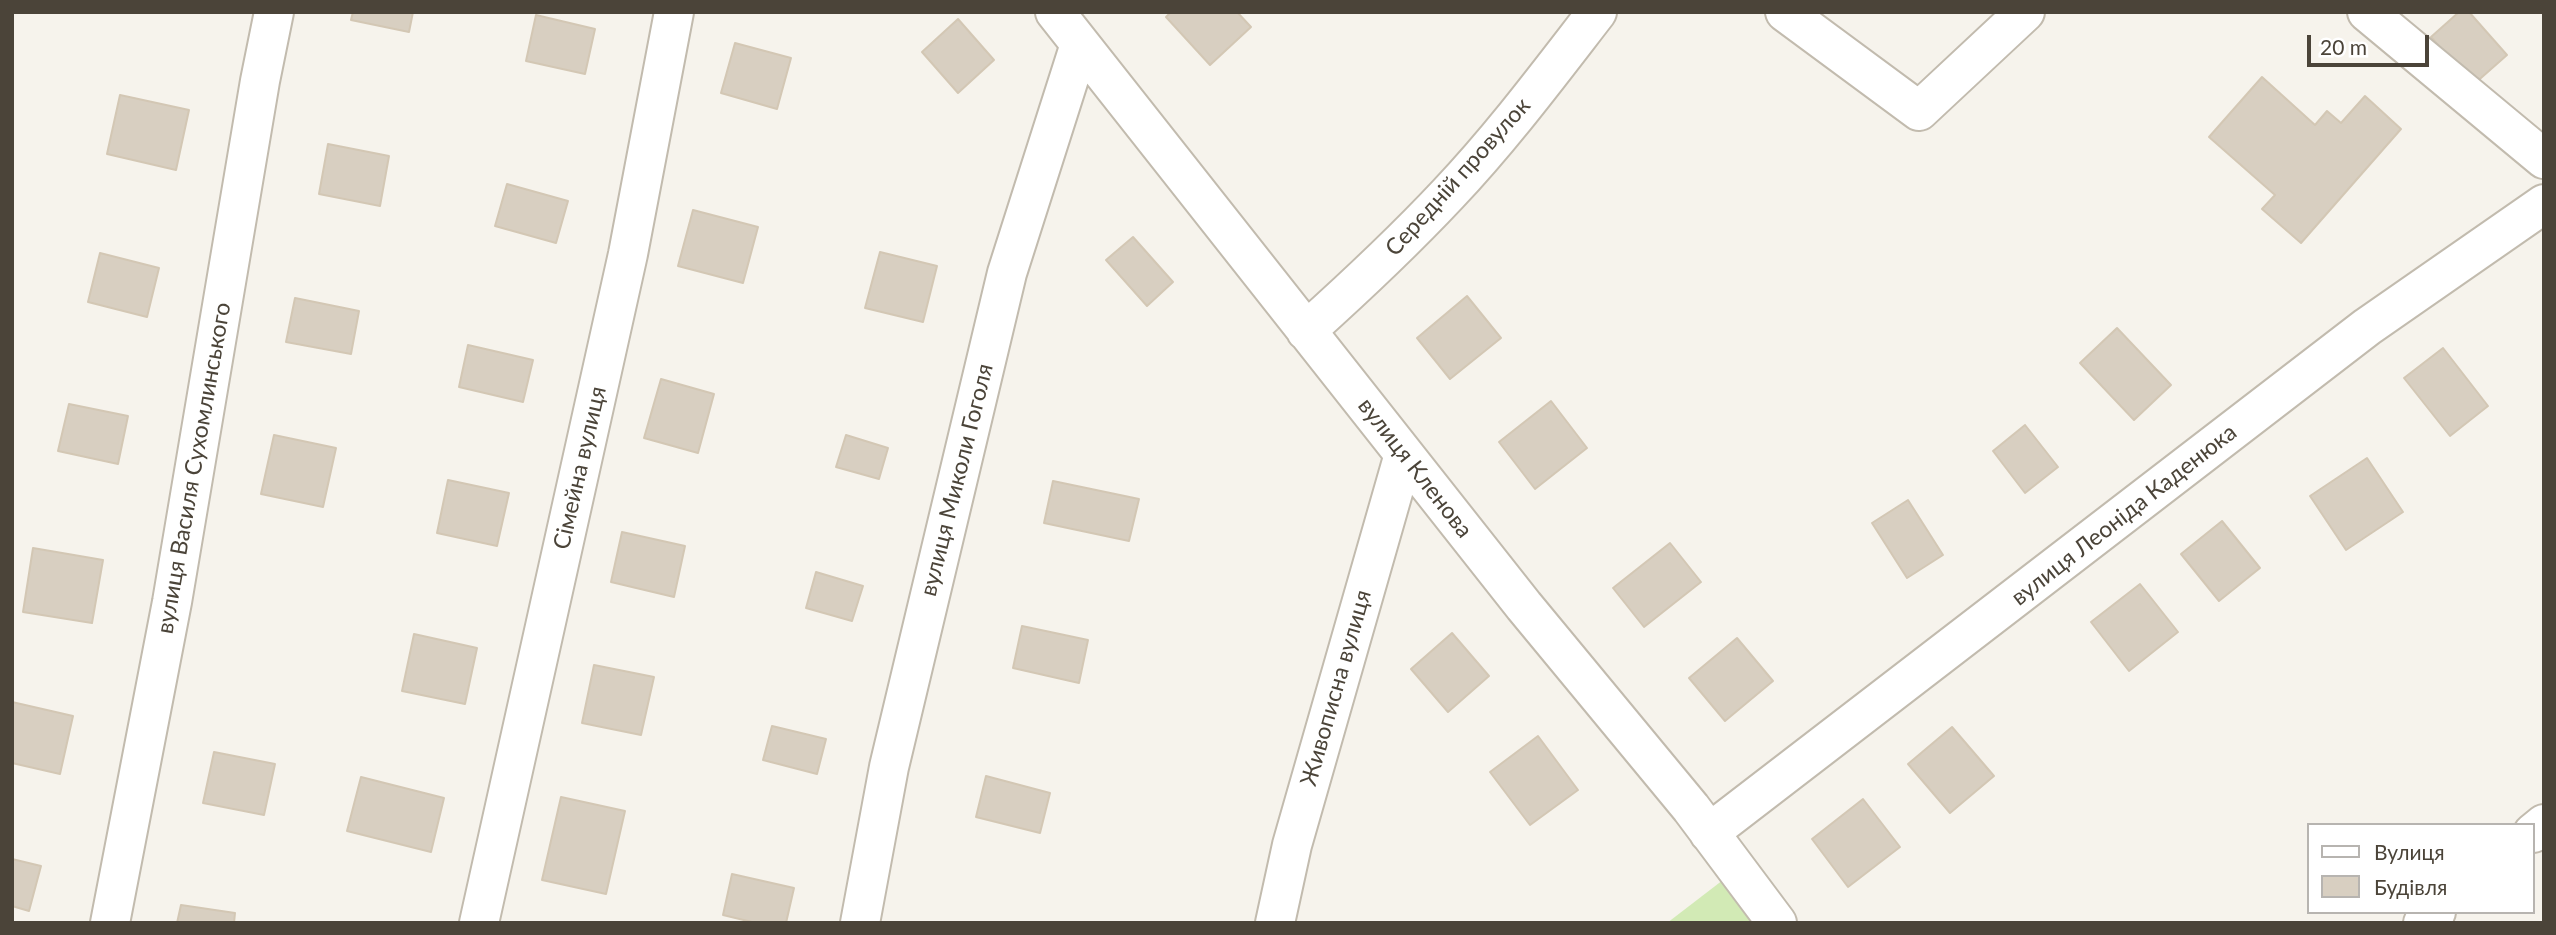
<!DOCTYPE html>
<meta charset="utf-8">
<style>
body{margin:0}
#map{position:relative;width:2556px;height:935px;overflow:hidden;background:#f6f3ec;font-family:Lato,sans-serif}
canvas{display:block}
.frame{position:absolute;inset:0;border:14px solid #4b4439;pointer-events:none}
.legend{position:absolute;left:2307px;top:823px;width:228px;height:91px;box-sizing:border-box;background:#fff;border:2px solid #b7b4b0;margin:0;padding:9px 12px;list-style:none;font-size:21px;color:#4b4439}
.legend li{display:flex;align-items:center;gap:14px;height:35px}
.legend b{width:35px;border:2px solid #b7b4b0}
.scale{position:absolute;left:2307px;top:35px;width:122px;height:32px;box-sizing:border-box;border:4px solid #4b4439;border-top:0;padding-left:9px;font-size:21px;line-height:24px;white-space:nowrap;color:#4b4439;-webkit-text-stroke:5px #fff;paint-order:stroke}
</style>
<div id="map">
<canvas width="2556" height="935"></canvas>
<div class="frame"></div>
<ul class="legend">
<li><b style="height:9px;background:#fff"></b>Вулиця</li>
<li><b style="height:19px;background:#d8cfc1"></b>Будівля</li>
</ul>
<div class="scale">20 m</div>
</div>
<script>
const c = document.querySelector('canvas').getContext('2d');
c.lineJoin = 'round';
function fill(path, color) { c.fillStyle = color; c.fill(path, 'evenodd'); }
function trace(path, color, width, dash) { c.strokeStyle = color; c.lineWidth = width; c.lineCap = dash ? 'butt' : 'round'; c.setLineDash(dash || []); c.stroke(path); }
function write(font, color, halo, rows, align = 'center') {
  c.font = font + ' Lato,sans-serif'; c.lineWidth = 7; c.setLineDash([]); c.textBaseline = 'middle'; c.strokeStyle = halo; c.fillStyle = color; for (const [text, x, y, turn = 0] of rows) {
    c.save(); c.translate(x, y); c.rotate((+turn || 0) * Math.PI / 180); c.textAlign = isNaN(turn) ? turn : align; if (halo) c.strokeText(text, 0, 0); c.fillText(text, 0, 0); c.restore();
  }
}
const green = new Path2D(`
 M1736,870L1777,923H1667Z`);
const building = new Path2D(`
 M353,12H413L409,32L351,20Z
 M1171,12H1237L1251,27L1210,65L1166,17Z
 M2459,12H2469L2507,55L2473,85L2431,37Z
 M536,15L595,29L585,74L526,61Z
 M958,19L994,60L958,93L922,52Z
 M735,43L791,58L777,109L721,93Z
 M2262,77L2315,125L2327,111L2341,123L2365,96L2401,129L2301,243L2262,209L2275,195L2209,137Z
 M120,95L189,110L176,170L107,154Z
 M328,144L389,156L380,206L319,194Z
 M507,184L568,201L556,243L495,226Z
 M693,210L758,227L743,283L678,266Z
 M1133,237L1173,282L1147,306L1106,260Z
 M880,252L937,266L923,322L865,308Z
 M100,253L159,268L147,317L88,302Z
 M1467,296L1501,338L1450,379L1417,338Z
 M295,298L359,311L351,354L286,342Z
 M2117,328L2171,385L2134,420L2080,363Z
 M468,345L533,360L523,402L459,387Z
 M2443,348L2488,406L2450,436L2404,378Z
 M661,379L714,394L698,453L644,438Z
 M1551,401L1587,448L1535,489L1499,442Z
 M69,404L128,416L118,464L58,451Z
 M2025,425L2058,467L2025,493L1993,451Z
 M274,435L336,448L323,507L261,494Z
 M846,435L888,448L879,479L836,467Z
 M2367,458L2403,512L2346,550L2310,496Z
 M448,480L509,493L497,546L437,533Z
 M1053,481L1139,499L1129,541L1044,523Z
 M1908,500L1943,555L1907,578L1872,523Z
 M2222,521L2260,568L2219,601L2181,554Z
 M622,532L685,546L674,597L611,582Z
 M1670,543L1701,582L1644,627L1613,588Z
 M33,548L103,560L92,623L23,612Z
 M816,572L863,586L852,621L806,608Z
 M2140,584L2178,632L2129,671L2091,622Z
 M1022,626L1088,640L1079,683L1013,668Z
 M1452,633L1489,676L1448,712L1411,669Z
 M414,634L477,648L465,704L402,691Z
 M1737,638L1773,681L1725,721L1689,678Z
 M594,665L654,677L641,735L582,723Z
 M12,702L73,716L60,774L12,763Z
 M772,726L826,739L817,774L763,760Z
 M1952,727L1994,776L1950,813L1908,764Z
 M1538,736L1578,790L1530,825L1490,772Z
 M214,752L275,764L264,815L203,803Z
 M986,776L1050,793L1040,833L976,817Z
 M361,777L444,798L431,852L347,831Z
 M561,797L625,811L606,894L542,880Z
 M1863,799L1900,847L1848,887L1812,839Z
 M12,859L41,866L29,911L12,906Z
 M732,874L794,888L786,923H756L723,915Z
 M181,905L235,913L234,923H177Z`);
const minor = new Path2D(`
 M1055,12L1524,606L1691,808L1777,923
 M1785,12L1919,111L2025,12
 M2367,12L2544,159
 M1306,331C1355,287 1403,242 1448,194C1502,137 1549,74 1597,12
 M1709,833L2367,327L2544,204
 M2533,833L2544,824
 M110,923L172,602L260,81L274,12
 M479,923L628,254L674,12
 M860,923L889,767L1007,273L1080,44
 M1275,923L1292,845L1404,454
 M2423,923L2436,912`);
const streetNames = [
 ["Середній провулок",1458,177,-48],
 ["вулиця Василя Сухомлинського",194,468,-80],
 ["Сімейна вулиця",580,468,-77],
 ["вулиця Кленова",1415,468,52],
 ["вулиця Миколи Гоголя",957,480,-76],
 ["вулиця Леоніда Каденюка",2124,515,-38],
 ["Живописна вулиця",1336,688,-74]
];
fill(green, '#d2eab5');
fill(building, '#d8cfc1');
trace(building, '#d3c7b4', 2);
trace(minor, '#c2bbae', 42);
trace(minor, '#fff', 38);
write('23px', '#4b4439', '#fff', streetNames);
</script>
